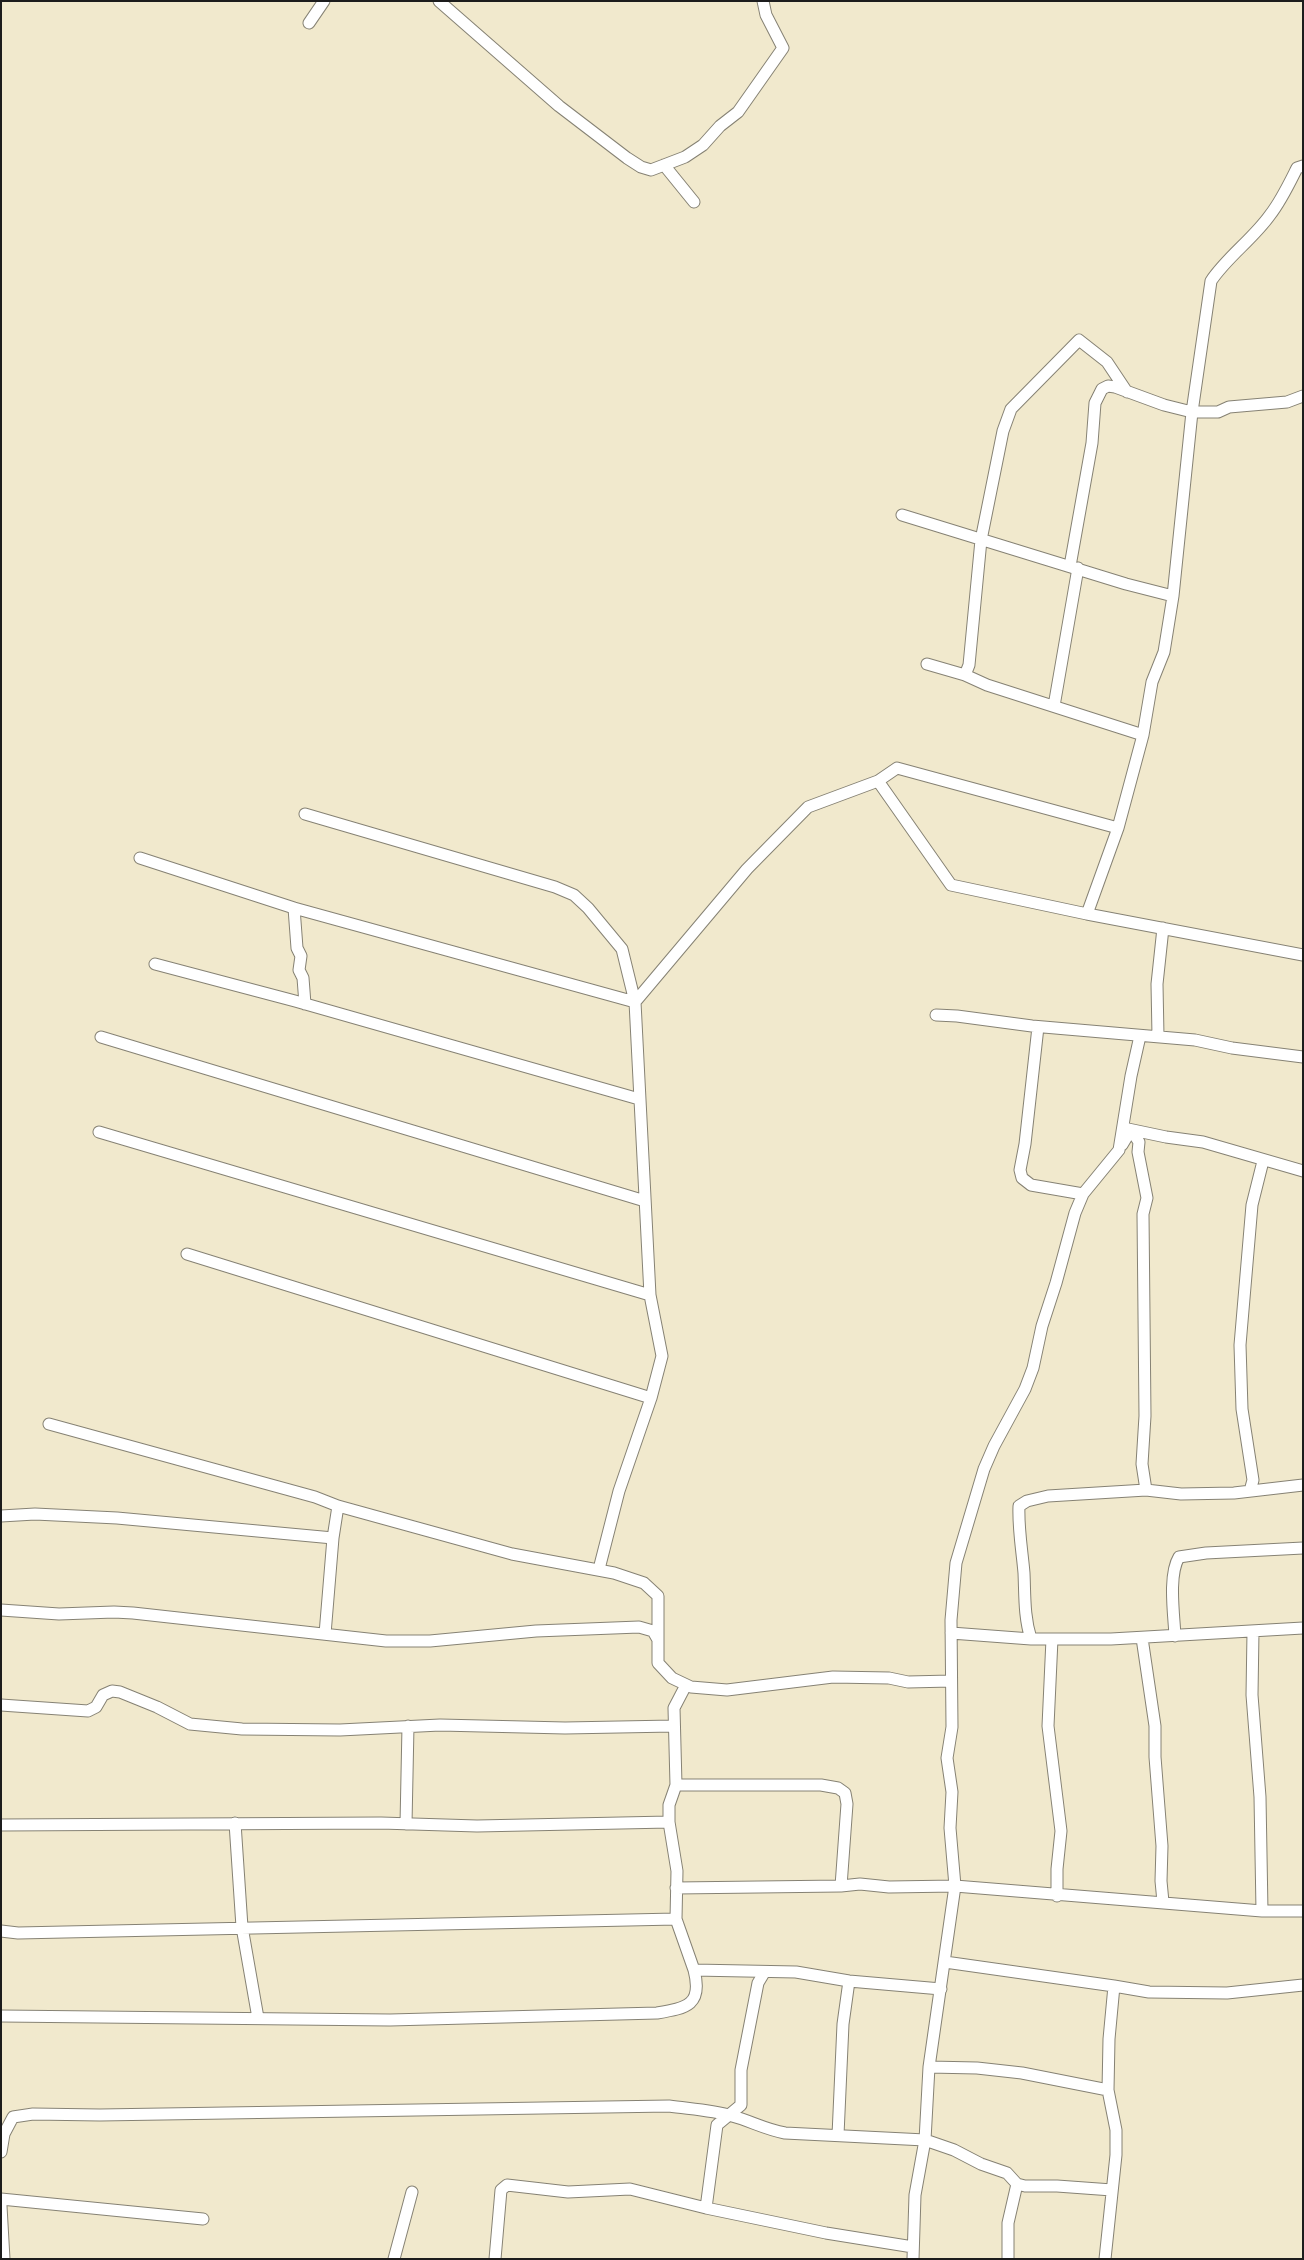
<!DOCTYPE html>
<style>
body{margin:0}
#map{position:relative;width:1304px;height:2260px;overflow:hidden;background:#f1e9cd;font-family:"Shantell Sans",sans-serif}
canvas{display:block}
.frame{position:absolute;inset:0;border:2px solid #1c1c1c;pointer-events:none}
</style>
<div id="map">
<canvas width="1304" height="2260"></canvas>
<div class="frame"></div>
</div>
<script>
const c = document.querySelector('canvas').getContext('2d');
c.lineJoin = 'round';
function trace(path, color, width, dash) { c.strokeStyle = color; c.lineWidth = width; c.lineCap = dash ? 'butt' : 'round'; c.setLineDash(dash || []); c.stroke(path); }
const minor = new Path2D(`
 M439,1L559,106L627,158L641,167L651,170L685,157L703,145L720,126L738,112L783,48L766,15L763,1
 M309,23L324,1
 M664,165L694,202
 M1303,166L1297,168C1289,184 1281,201 1270,215C1253,239 1227,257 1211,281L1192,412L1173,596L1164,652L1152,682L1143,735L1118,828L1087,914L1303,955
 M1127,392L1107,362L1079,340L1011,409L1003,431L981,540L969,665L965,675L987,685L1143,735
 M902,515L1126,584L1173,596
 M1070,566L1092,443L1095,403L1102,389L1108,386L1115,387L1164,405L1192,412H1218L1229,407L1287,402L1303,396
 M927,664L965,675
 M1054,706L1078,568
 M878,781L951,885L1087,914
 M305,814L555,887L574,895L588,908L622,949L635,1002L650,1295L662,1356L651,1398L619,1491L599,1569
 M140,858L294,908L635,1002
 M294,908L297,948L301,956L299,970L303,978L305,1004
 M155,964L295,1001L639,1099
 M635,1002L747,869L808,807L878,781L897,768L1118,828
 M936,1015L957,1016L1032,1026L1195,1040L1232,1048L1303,1057
 M1038,1027L1025,1144L1020,1170L1022,1178L1031,1185L1083,1194
 M1158,1036L1157,984L1163,928
 M101,1037L645,1201
 M1128,1129L1166,1137L1203,1142L1303,1171
 M99,1132L650,1295
 M1122,1145L1131,1130L1139,1142L1138,1152L1147,1198L1143,1214L1145,1416L1142,1464L1146,1490
 M187,1254L651,1398
 M49,1424L315,1497L338,1506L512,1554L614,1573L644,1583L658,1596V1663L672,1678L691,1687L727,1690L833,1677L889,1678L908,1682L951,1681
 M1250,1491L1253,1480L1242,1409L1240,1345L1252,1205L1263,1161
 M1,1516L35,1514L117,1518L333,1538
 M1,1610L59,1614L114,1612L133,1613L386,1641H430L536,1631L639,1627L653,1631L657,1638
 M1253,1632L1252,1695L1260,1797L1262,1911
 M951,1633L1031,1639H1111L1303,1628
 M325,1634L333,1538L338,1506
 M1175,1636C1174,1615 1168,1575 1179,1557L1206,1553L1303,1548
 M1142,1638L1155,1726V1757L1162,1846L1161,1881L1163,1902
 M1031,1639C1024,1617 1025,1596 1024,1573C1022,1550 1018,1528 1019,1506L1027,1501L1048,1496L1146,1490L1181,1494L1234,1493L1303,1485
 M1052,1639L1048,1726L1061,1831L1057,1869V1896
 M686,1685L674,1708L676,1785H821L838,1788L845,1793L847,1804L841,1886L860,1884L889,1887L955,1886L1262,1911H1303
 M1,1705L88,1711L96,1707L103,1695L112,1691L120,1692L157,1707L190,1724L242,1729L340,1730L440,1725L565,1728L673,1726
 M676,1785L669,1805V1822L677,1871L676,1919L694,1970L796,1972L849,1981L941,1989
 M235,1823L242,1927L258,2018
 M406,1824L408,1726
 M1,1825L381,1823L477,1826L669,1822
 M676,1888L841,1886
 M1,1931L18,1933L676,1919
 M945,1962L1114,1986
 M1,2016L390,2020L657,2013C687,2008 703,2005 694,1970
 M929,2067L977,2068L1022,2073L1108,2090
 M838,2135L843,2024L849,1981
 M1,2152L4,2134L13,2117L33,2114L100,2115L669,2106C690,2109 712,2110 732,2116C751,2121 764,2129 785,2133L925,2140L954,2150L981,2164L1007,2173L1017,2184L1025,2186H1057L1112,2190
 M1,2199L203,2219
 M1,2206L4,2259
 M706,2208L717,2125L741,2105V2070L758,1983L764,1973
 M394,2259L412,2192
 M495,2259L501,2190L507,2185L568,2192L630,2189L706,2208L826,2233L913,2247
 M913,2259L915,2195L925,2140L929,2067L955,1886L950,1828L952,1792L947,1758L952,1727L951,1620L956,1563L984,1469L994,1446L1025,1389L1033,1368L1042,1326L1056,1283L1075,1213L1083,1194L1119,1150L1131,1076L1140,1036
 M1008,2259V2223L1017,2184
 M1105,2259L1116,2155V2130L1108,2090L1109,2039L1114,1986L1149,1992L1227,1993L1303,1985`);
trace(minor, '#868274', 13);
trace(minor, '#fff', 11);
</script>
